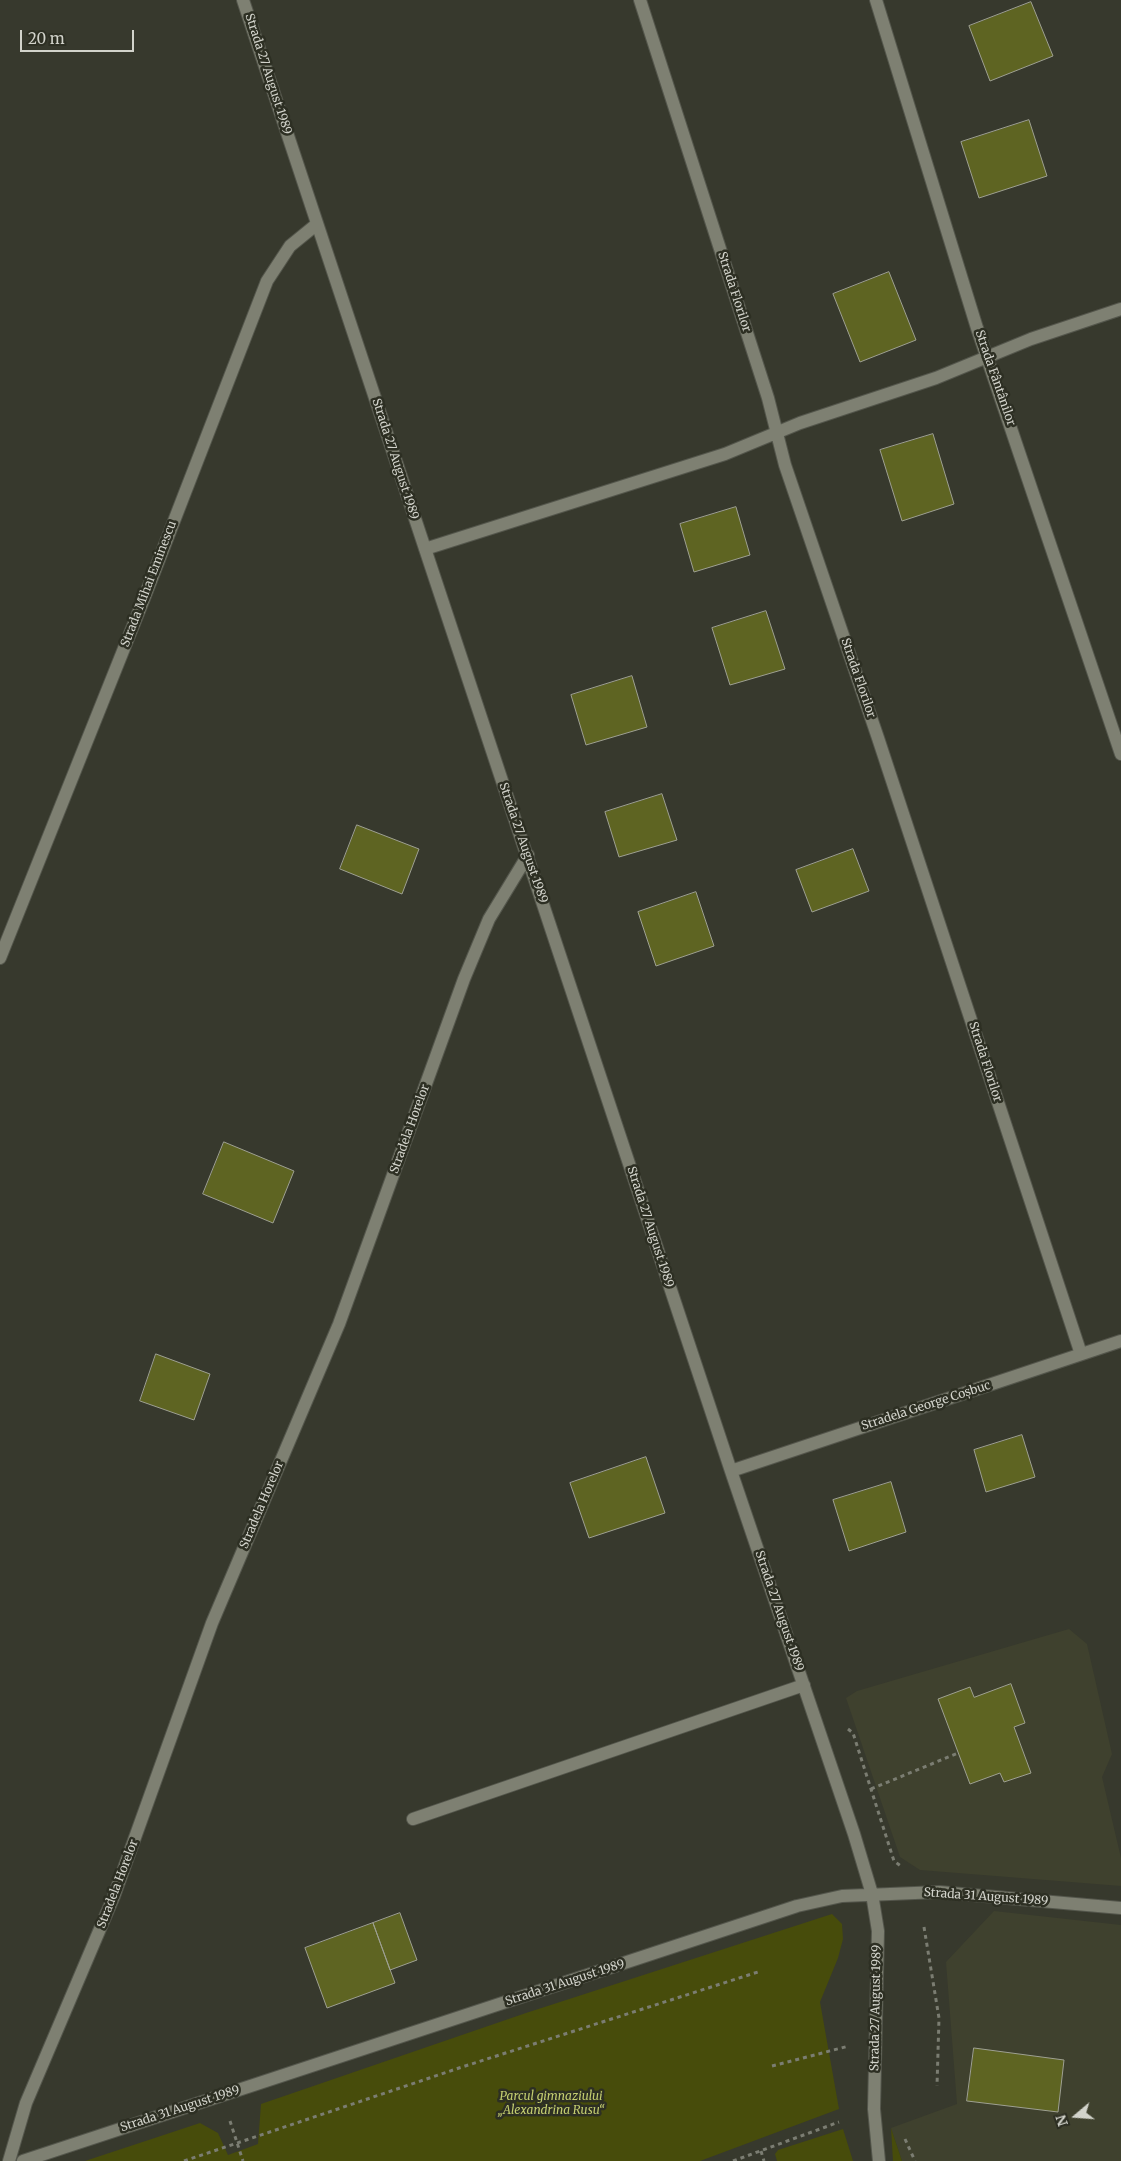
<!DOCTYPE html>
<meta charset="utf-8">
<style>
body{margin:0}
#map{position:relative;width:1121px;height:2161px;overflow:hidden;background:#37392d;font-family:Merriweather,serif}
canvas{display:block}
.north{position:absolute;left:1051px;top:2091px;width:50px;height:50px;-webkit-text-stroke:4px #2d2f23;paint-order:stroke;rotate:252deg;font-size:14px;font-weight:700;line-height:20px;text-align:center;color:#d2d3cb}
.north::after{content:'';display:block;margin:auto;width:18px;height:22px;background:#d2d3cb;clip-path:polygon(50% 0,100% 100%,50% 72%,0 100%)}
.scale{position:absolute;left:20px;top:30px;width:114px;height:22px;box-sizing:border-box;border:2px solid #d2d3cb;border-top:0;padding-left:6px;font-size:15px;line-height:18px;white-space:nowrap;color:#d2d3cb;-webkit-text-stroke:4px #2d2f23;paint-order:stroke}
</style>
<div id="map">
<canvas width="1121" height="2161"></canvas>
<div class="north">N</div>
<div class="scale">20 m</div>
</div>
<script>
const c = document.querySelector('canvas').getContext('2d');
c.lineJoin = 'round';
function fill(path, color) { c.fillStyle = color; c.fill(path, 'evenodd'); }
function trace(path, color, width, dash) { c.strokeStyle = color; c.lineWidth = width; c.lineCap = dash ? 'butt' : 'round'; c.setLineDash(dash || []); c.stroke(path); }
function write(font, color, halo, rows, align = 'center') {
  c.font = font + ' Merriweather,serif'; c.lineWidth = 5; c.setLineDash([]); c.textBaseline = 'middle'; c.strokeStyle = halo; c.fillStyle = color; for (const [text, x, y, turn = 0] of rows) {
    c.save(); c.translate(x, y); c.rotate((+turn || 0) * Math.PI / 180); c.textAlign = isNaN(turn) ? turn : align; if (halo) c.strokeText(text, 0, 0); c.fillText(text, 0, 0); c.restore();
  }
}
fill(new Path2D(`
 M 1069,1629 L 1087,1644 L 1112,1754 L 1102,1777 L 1121,1858 L 1121,1886 L 920,1870 L 900,1857 L 846,1698 L 857,1691 Z
 M 994,1911 L 1121,1925 L 1121,2161 L 902,2161 L 891,2128 L 957,2104 L 946,1962 Z`), '#3f412e');
fill(new Path2D(`
 M 832,1914 L 842,1924 L 843,1939 L 838,1958 L 820,2002 L 839,2109 L 700,2161 L 85,2161 L 200,2123 L 218,2133 L 228,2155 L 258,2144 L 261,2104 L 526,2013 Z
 M 891,2128 L 902,2161 L 893,2161 Z
 M 843,2129 L 853,2161 L 777,2161 L 775,2154 L 778,2150 Z`), '#474c0b');
const building = new Path2D(`
 M 1031,2 L 1053,56 L 990,81 L 969,26 Z
 M 1029,120 L 1047,176 L 979,198 L 961,142 Z
 M 889,272 L 916,340 L 860,362 L 833,294 Z
 M 933,434 L 954,504 L 902,521 L 880,450 Z
 M 736,507 L 750,555 L 694,572 L 680,524 Z
 M 766,611 L 785,669 L 730,685 L 712,628 Z
 M 632,676 L 647,727 L 586,745 L 571,695 Z
 M 662,794 L 677,840 L 619,857 L 605,812 Z
 M 357,825 L 419,849 L 402,894 L 340,869 Z
 M 853,849 L 869,891 L 812,912 L 796,870 Z
 M 696,892 L 714,946 L 656,966 L 638,912 Z
 M 224,1142 L 294,1171 L 273,1223 L 203,1194 Z
 M 156,1354 L 210,1374 L 194,1420 L 140,1401 Z
 M 1022,1435 L 1035,1477 L 986,1492 L 974,1450 Z
 M 646,1457 L 665,1513 L 589,1538 L 570,1483 Z
 M 891,1482 L 906,1532 L 849,1551 L 833,1500 Z
 M 1011,1684 L 1025,1723 L 1014,1727 L 1031,1773 L 1004,1782 L 1000,1773 L 970,1784 L 938,1699 L 970,1687 L 974,1697 Z
 M 400,1913 L 417,1960 L 390,1970 L 373,1923 Z
 M 373,1923 L 395,1983 L 327,2008 L 305,1948 Z
 M 974,2048 L 1064,2060 L 1058,2112 L 967,2101 Z`);
fill(building, '#5e6422');
trace(building, '#9ea092', 1);
const minor = new Path2D(`
 M 243,0 L 731,1471 L 854,1834 L 872,1894 L 878,1931 L 874,2109 L 879,2161
 M 640,0 L 768,398 L 785,465 L 878,738 L 1081,1354
 M 876,0 L 977,328 L 1121,754
 M 425,549 L 725,454 L 800,423 L 936,378 L 1031,339 L 1121,309
 M 0,958 L 143,601 L 267,281 L 290,246 L 317,224
 M 731,1471 L 1121,1341
 M 413,1819 L 804,1685
 M 9,2161 L 26,2103 L 114,1896 L 212,1623 L 339,1324 L 464,979 L 489,919 L 528,855
 M 23,2161 L 797,1906 L 842,1896 L 939,1892 L 1121,1908`);
trace(minor, '#54564c', 14);
trace(new Path2D(`
 M 848,1729 L 853,1733 L 894,1861 L 902,1867
 M 871,1789 L 958,1753
 M 924,1927 L 939,2018 L 937,2086
 M 772,2066 L 849,2046
 M 230,2121 L 243,2161
 M 905,2139 L 915,2161
 M 761,2151 L 764,2161
 M 184,2161 L 459,2068 L 761,1971
 M 733,2161 L 839,2122`), '#7b7d72', 3, [4, 4]);
trace(minor, '#7e8072', 12);
write('12px', '#d2d3cb', '#2d2f23', [
 ["Strada 27 August 1989",268,74,72],
 ["Strada Florilor",734,292,72],
 ["Strada Fântânilor",995,378,71],
 ["Strada 27 August 1989",395,459,72],
 ["Strada Mihai Eminescu",149,584,-69],
 ["Strada Florilor",858,678,71],
 ["Strada 27 August 1989",523,843,71],
 ["Strada Florilor",985,1062,72],
 ["Stradela Horelor",410,1129,-70],
 ["Strada 27 August 1989",650,1227,72],
 ["Stradela George Coșbuc",926,1406,-18],
 ["Stradela Horelor",262,1505,-67],
 ["Strada 27 August 1989",779,1611,71],
 ["Stradela Horelor",118,1884,-69],
 ["Strada 31 August 1989",986,1897,4],
 ["Strada 31 August 1989",565,1983,-18],
 ["Strada 27 August 1989",876,2008,-89],
 ["Strada 31 August 1989",180,2109,-18]
]);
write('italic 12px', '#c4ce70', '#2d2f23', [
 ["Parcul gimnaziului",551,2097],
 ["„Alexandrina Rusu“",551,2111]
]);
</script>
